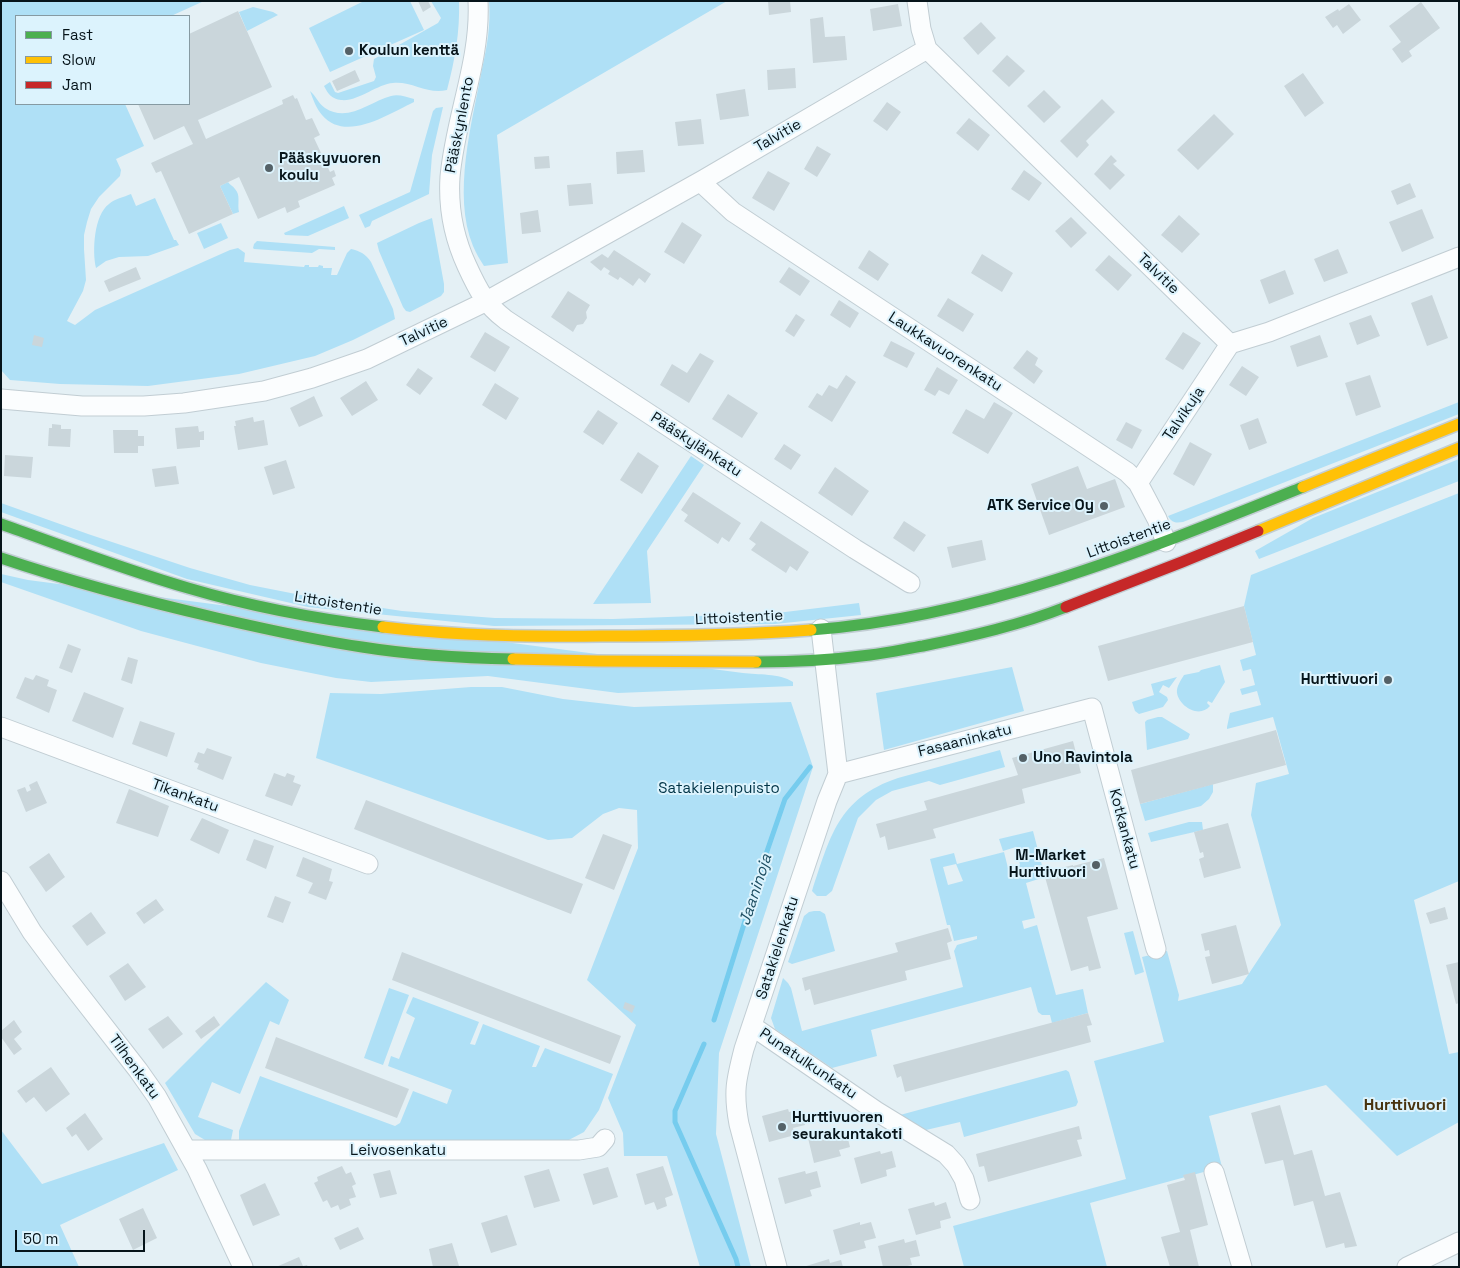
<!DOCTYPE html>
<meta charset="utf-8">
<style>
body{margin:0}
#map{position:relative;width:1460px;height:1268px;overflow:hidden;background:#e4f0f5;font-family:"Space Grotesk",sans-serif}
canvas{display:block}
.frame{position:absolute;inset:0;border:2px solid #06141a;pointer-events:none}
.legend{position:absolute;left:15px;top:15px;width:175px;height:90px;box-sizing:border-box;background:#dcf3fd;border:1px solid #869aa2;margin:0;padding:6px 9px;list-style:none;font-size:15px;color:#06141a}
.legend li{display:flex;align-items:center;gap:10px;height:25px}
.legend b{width:25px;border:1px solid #869aa2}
.scale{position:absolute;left:15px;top:1230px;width:130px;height:22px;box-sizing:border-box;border:2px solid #06141a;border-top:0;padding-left:6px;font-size:15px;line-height:18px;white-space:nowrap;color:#06141a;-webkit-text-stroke:4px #dcf3fd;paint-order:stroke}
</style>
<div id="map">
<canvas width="1460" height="1268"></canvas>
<div class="frame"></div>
<ul class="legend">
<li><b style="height:6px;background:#4caf50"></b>Fast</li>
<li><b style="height:6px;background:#ffc107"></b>Slow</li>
<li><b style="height:6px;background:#c62828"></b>Jam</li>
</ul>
<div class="scale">50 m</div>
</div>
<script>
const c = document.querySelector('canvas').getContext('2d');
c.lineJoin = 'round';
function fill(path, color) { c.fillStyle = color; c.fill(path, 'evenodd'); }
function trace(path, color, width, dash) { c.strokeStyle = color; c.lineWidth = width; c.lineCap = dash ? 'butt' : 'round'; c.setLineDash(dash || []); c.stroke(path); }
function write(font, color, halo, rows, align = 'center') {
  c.font = font + ' "Space Grotesk",sans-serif'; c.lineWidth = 4; c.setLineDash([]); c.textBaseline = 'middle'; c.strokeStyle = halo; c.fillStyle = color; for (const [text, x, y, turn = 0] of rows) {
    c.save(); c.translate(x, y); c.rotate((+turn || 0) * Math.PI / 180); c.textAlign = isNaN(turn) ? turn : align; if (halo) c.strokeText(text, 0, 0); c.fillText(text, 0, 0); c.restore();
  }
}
fill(new Path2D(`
 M 1,1 L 204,1 L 171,16 L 16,16 L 16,104 L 125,104 L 144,146 L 116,159 L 121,170 L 120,176 L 99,197 L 91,209 L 87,222 L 84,235 L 84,249 L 86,280 L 83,291 L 67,321 L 75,325 L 95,310 L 230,250 L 238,248 L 245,253 L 244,262 L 304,267 L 305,265 L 309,265 L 309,267 L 318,267 L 319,265 L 323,266 L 323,268 L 332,268 L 331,275 L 337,275 L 347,253 L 351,249 C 360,251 366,254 371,262 L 393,309 L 395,319 L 353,340 L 315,356 L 239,374 L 148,386 L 60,384 L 10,380 L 1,370 Z
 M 364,1 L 410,1 L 424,30 L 330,72 L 309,28 Z
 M 431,1 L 459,1 C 460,32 455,60 447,90 C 428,95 412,81 393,83 C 377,84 358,102 341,100 C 332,99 328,94 324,86 L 330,82 L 335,92 L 338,93 L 374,81 L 376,77 L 373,66 L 374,59 L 438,23 L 441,18 Z
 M 489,1 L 727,1 L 497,135 L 508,263 L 484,266 C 480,260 476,253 473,246 C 452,194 472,123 482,69 C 487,47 491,24 489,1 Z
 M 253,7 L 273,12 L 278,15 L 247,31 L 239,12 Z
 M 310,91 C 316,96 318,103 325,108 C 348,123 369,102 391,96 C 399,94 406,97 414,99 L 414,102 C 388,114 346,143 322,115 C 316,108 313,99 310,91 Z
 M 443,107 L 432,155 L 429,194 L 372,221 L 370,226 L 365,228 L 359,215 L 410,192 L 433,111 L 436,108 Z
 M 228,182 C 230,185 233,186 235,189 C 241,195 237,204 239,212 L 233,214 L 220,186 Z
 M 131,194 L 136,206 L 155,198 L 174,240 L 176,240 L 179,245 L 148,256 L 119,257 L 106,261 L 96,268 C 92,251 94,215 109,204 C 114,199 124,197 131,194 Z
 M 344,206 L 349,218 L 308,236 L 285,235 L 284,233 Z
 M 432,218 L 444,284 L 444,292 L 441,296 L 410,312 L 406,311 L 403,307 L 379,251 L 377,243 L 419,223 Z
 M 221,223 L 228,238 L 204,249 L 197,233 Z
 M 257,241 L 335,247 L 335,250 L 319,249 L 312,253 L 254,249 L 253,248 L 254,244 Z
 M 1459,402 L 1459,414 L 1183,522 C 1176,523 1172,523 1168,516 Z
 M 691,456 L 704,465 L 647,551 L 651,603 L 593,604 Z
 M 1459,459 L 1459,481 L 1259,559 L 1255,551 L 1313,518 Z
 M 1459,493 L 1459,881 L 1414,900 L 1449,1054 L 1459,1052 L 1459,1122 L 1397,1156 L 1326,1085 L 1209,1116 L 1222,1167 L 1090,1203 L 1107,1267 L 964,1267 L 953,1226 L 1126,1179 L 1094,1061 L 1164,1042 L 1142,957 L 1167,951 L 1179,995 L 1178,1001 L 1242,984 L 1281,925 L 1251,815 L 1256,783 L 1289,774 L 1273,717 L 1227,729 L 1227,727 L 1230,713 L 1261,705 L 1257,691 L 1242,695 L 1240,689 L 1255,685 L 1251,669 L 1243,671 L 1240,660 L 1256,655 L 1244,606 L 1251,575 Z
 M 1,503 L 88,534 L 190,568 L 250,585 L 311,597 L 402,611 L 495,618 L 613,619 L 777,613 L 859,603 L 861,615 L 775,624 L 494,626 L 308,607 L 187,579 L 1,512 Z
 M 1,574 L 28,580 L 743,673 C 758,675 779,673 793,682 L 793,686 L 618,693 L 488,676 L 371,682 L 336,678 L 261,663 L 141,631 L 1,582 Z
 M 1220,665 L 1225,682 L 1212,703 L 1208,701 L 1207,703 L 1210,706 C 1199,719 1179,706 1177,693 C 1176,687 1181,680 1184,675 L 1199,672 L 1201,670 Z
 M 1012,667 L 1024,711 L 884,750 L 876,693 Z
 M 1177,677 L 1169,688 L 1163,685 L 1159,692 L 1167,697 L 1168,700 L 1163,707 L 1139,714 L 1135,711 L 1132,702 L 1154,695 L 1151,684 Z
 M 471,687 L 502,687 L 563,699 L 634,707 L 791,702 L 813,767 L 719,1053 L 716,1134 L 751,1267 L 700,1267 L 667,1156 L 624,1156 L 623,1133 L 608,1098 L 636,1025 L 587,980 L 638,848 L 637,810 L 619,808 L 603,814 L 572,838 L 548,840 L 316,758 L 330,693 L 381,694 Z
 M 1158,717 L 1162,717 L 1190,734 L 1188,739 L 1147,750 L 1145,722 L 1147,720 Z
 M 1000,750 L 1005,767 L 940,785 L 929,781 L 892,791 L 876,800 L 858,818 L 832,891 L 826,896 L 817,896 L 812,891 C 830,837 838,798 898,778 Z
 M 1213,784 L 1213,792 L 1209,799 L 1201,806 L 1145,821 L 1140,804 Z
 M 1189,822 L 1202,822 L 1203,830 L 1151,842 L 1148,833 Z
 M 1033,831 L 1045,877 L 1026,883 L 1035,918 L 1022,921 L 1024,929 L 1037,925 L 1056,995 L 1083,989 L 1088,1013 L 1052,1023 L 1050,1015 L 1042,1015 L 1038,1012 L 1031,987 L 871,1030 L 877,1056 L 832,1068 L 775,1029 L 771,1018 L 783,978 L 788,983 L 791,988 L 802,1031 L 963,987 L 954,951 L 957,945 L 977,939 L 977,936 L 954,941 L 950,925 L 947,925 L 930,859 L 954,853 L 957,864 L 1004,852 L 1008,868 L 1020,865 L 1016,847 L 1003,851 L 999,839 ZM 956,864 L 963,881 L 948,885 L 943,867 Z
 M 814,911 L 820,911 L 825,914 L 835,951 L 792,964 L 788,962 L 804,916 L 809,912 Z
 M 1133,931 L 1144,972 L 1135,975 L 1124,933 Z
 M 266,982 L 289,1000 L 279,1025 L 270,1021 L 240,1094 L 212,1082 L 198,1117 L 233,1130 L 231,1140 L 205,1140 L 195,1134 L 165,1083 Z
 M 389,988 L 409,995 L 383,1065 L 364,1058 Z
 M 413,997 L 479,1022 L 470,1044 L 475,1045 L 483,1024 L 540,1046 L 532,1067 L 536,1067 L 545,1048 L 613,1074 L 599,1110 L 584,1132 L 563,1143 L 239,1142 L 239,1131 L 260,1076 L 395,1126 L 400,1123 L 413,1091 L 447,1104 L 452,1090 L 388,1066 L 391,1056 L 399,1059 L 415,1018 L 406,1013 Z
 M 1066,1070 L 1069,1072 L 1078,1102 L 1076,1106 L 964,1137 L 960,1122 L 926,1130 L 900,1115 Z
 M 1,1130 L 42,1184 L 164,1143 L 178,1170 L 60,1225 L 79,1267 L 1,1267 Z`), '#afe0f6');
trace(new Path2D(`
 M 714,1020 L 765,857 L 785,799 L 810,767
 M 704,1044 L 675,1111 L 675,1122 L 736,1259 L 738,1267`), '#76ccee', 5);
fill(new Path2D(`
 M 418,1 L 428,1 L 431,7 L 423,12 Z
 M 768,1 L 790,1 L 791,12 L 769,15 Z
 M 1421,2 L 1440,28 L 1409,51 L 1412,56 L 1402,63 L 1392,49 L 1401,42 L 1389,26 Z
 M 898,4 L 902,26 L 873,31 L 870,9 Z
 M 1349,4 L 1361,20 L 1343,34 L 1337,25 L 1333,28 L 1325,17 L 1338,9 L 1339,11 Z
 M 238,11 L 272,87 L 198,120 L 206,139 L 283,104 L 282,100 L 293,95 L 295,99 L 297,98 L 306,120 L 312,118 L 320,135 L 314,138 L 330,172 L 334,170 L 336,176 L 332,178 L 335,185 L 298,201 L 300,207 L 287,213 L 285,207 L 258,219 L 239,177 L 220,186 L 233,214 L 189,234 L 161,171 L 156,173 L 151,163 L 193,144 L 184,126 L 154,140 L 138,104 L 189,104 L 189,34 Z
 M 823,17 L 825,37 L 845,36 L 847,60 L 813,63 L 810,19 Z
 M 981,22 L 996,38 L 978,55 L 963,38 Z
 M 1007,55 L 1025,71 L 1009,87 L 992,71 Z
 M 795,68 L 796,88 L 768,90 L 767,70 Z
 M 355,70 L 360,81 L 337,91 L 332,81 Z
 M 1303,73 L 1324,103 L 1305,117 L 1284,86 Z
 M 745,89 L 749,116 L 720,120 L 716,94 Z
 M 1044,90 L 1061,107 L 1044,123 L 1027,106 Z
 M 1102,99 L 1115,112 L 1086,141 L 1089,145 L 1077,158 L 1060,141 Z
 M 887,102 L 901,112 L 887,131 L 873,121 Z
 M 1214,114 L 1234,134 L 1198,170 L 1177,150 Z
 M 969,118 L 990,135 L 978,151 L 956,133 Z
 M 701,119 L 704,144 L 678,146 L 675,122 Z
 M 817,146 L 831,154 L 817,177 L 804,169 Z
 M 643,150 L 645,172 L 617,174 L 616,152 Z
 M 1111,155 L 1117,161 L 1113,164 L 1125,175 L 1110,190 L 1094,174 Z
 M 549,156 L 550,168 L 535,169 L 534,157 Z
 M 1024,170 L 1042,183 L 1029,201 L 1011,189 Z
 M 768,171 L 790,183 L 774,211 L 752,198 Z
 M 591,183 L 593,204 L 569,206 L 567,185 Z
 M 1410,183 L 1416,197 L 1397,205 L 1391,191 Z
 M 1422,209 L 1434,238 L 1402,252 L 1389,222 Z
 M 538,210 L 541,232 L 522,234 L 520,213 Z
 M 1179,215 L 1200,234 L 1182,253 L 1161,235 Z
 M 1071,217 L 1087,233 L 1071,248 L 1055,231 Z
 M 682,222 L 702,235 L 684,264 L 664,252 Z
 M 1338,249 L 1348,273 L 1324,282 L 1314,259 Z
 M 614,250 L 651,274 L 645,283 L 639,278 L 633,286 L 620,277 L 618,280 L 608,274 L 610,271 L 604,267 L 601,271 L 590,262 L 602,254 L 608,258 Z
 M 869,250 L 889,264 L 878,281 L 858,268 Z
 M 982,254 L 1013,273 L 1002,292 L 971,273 Z
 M 1109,255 L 1132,275 L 1118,291 L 1095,270 Z
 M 136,267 L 141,279 L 109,292 L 104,281 Z
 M 789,267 L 810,281 L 800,296 L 779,282 Z
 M 1285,270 L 1294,294 L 1269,304 L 1260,280 Z
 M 568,291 L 590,305 L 586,312 L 587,318 L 583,324 L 577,325 L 573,332 L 551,317 Z
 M 1432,295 L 1448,338 L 1427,346 L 1411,303 Z
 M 948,298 L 974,314 L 963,332 L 937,316 Z
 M 839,300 L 859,313 L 850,328 L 830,315 Z
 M 796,314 L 805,320 L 794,337 L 785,331 Z
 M 1371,315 L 1380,336 L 1357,345 L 1349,323 Z
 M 485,332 L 510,347 L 495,372 L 470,357 Z
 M 1183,332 L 1201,343 L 1183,370 L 1165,359 Z
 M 34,335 L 44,338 L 42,347 L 32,345 Z
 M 1320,335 L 1328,357 L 1297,367 L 1290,346 Z
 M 891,341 L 915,353 L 907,368 L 883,356 Z
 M 1027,350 L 1038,358 L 1035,365 L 1043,371 L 1034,384 L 1013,368 Z
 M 700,353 L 714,361 L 689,403 L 660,385 L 672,364 L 687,373 Z
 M 1242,366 L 1259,377 L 1246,396 L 1229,385 Z
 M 937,367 L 958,380 L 949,395 L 939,390 L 935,396 L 924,390 Z
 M 418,368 L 433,378 L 420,395 L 406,385 Z
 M 846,375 L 856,382 L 832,422 L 808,407 L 817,393 L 822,396 L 829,385 L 837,389 Z
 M 1370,375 L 1381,407 L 1356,416 L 1345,383 Z
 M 366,381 L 378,400 L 352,416 L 340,398 Z
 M 495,383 L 519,398 L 506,420 L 482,405 Z
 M 728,394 L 758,413 L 742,438 L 712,419 Z
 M 314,396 L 323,416 L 299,427 L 290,408 Z
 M 994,402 L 1013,413 L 988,454 L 952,433 L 966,409 L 984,419 Z
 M 598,410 L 618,423 L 603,445 L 583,432 Z
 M 253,417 L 254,422 L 264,420 L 268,445 L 238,450 L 234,426 L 236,426 L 235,421 Z
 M 1258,418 L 1267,443 L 1249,450 L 1240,425 Z
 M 1126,422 L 1142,430 L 1132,449 L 1116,440 Z
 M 52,424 L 61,425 L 61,429 L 71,429 L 70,447 L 48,446 L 49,428 L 52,428 Z
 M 198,426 L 199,432 L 204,431 L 204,440 L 200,440 L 200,447 L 177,449 L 175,428 Z
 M 113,430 L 138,430 L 138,436 L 144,436 L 144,446 L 138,446 L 138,453 L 114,453 Z
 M 1190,442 L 1212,454 L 1194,486 L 1173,474 Z
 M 784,444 L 801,455 L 791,470 L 774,459 Z
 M 638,452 L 659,466 L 642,494 L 620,480 Z
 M 5,455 L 33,457 L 31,478 L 4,476 Z
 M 286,460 L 295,488 L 273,495 L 264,467 Z
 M 176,466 L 179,484 L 155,487 L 152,469 Z
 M 1078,466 L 1087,489 L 1115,479 L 1125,507 L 1049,535 L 1031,484 Z
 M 835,467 L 869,491 L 852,516 L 818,493 Z
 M 693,492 L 741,523 L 729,542 L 722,537 L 718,544 L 684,521 L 688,515 L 681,510 Z
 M 761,521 L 809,552 L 797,571 L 790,566 L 786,573 L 751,550 L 756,544 L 749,539 Z
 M 904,521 L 926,535 L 914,552 L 893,538 Z
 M 982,540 L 986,560 L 952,568 L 947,547 Z
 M 1244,606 L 1253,642 L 1108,681 L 1098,646 Z
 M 68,644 L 81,649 L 72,673 L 59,668 Z
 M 128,657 L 138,660 L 132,684 L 121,680 Z
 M 36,675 L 49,680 L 47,686 L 57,690 L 49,713 L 16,698 L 25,677 L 33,680 Z
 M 84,692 L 124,708 L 113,738 L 72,721 Z
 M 140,721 L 175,733 L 167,757 L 132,744 Z
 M 1276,730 L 1286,765 L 1140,804 L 1131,770 Z
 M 1073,741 L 1081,773 L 1022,789 L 1025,803 L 933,829 L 936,838 L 888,850 L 885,836 L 880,838 L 876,824 L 927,810 L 924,801 L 1018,775 L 1012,758 Z
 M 207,748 L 232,757 L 223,780 L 197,769 L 199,764 L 194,762 L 198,752 L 204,754 Z
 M 274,773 L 285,777 L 287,773 L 295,776 L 293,782 L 301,785 L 292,806 L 265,796 Z
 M 37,781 L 47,803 L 26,812 L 17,790 L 25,787 L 27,792 L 31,790 L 29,785 Z
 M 129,789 L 169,806 L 158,837 L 116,823 Z
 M 366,800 L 583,884 L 571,914 L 354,829 Z
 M 202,818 L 229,830 L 219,854 L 190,840 Z
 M 1228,823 L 1241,868 L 1204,878 L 1199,859 L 1204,857 L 1203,852 L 1200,853 L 1194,832 Z
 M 603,834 L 632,845 L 614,890 L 585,878 Z
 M 254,839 L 274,846 L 266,869 L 246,860 Z
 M 49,853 L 65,877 L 46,892 L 29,867 Z
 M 303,857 L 332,869 L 329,881 L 333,882 L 326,900 L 308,893 L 313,883 L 296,876 Z
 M 1104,858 L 1118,909 L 1087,917 L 1101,968 L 1089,971 L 1088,966 L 1071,971 L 1045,877 L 1062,873 L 1061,868 L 1073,865 L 1073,866 Z
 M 275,896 L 291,902 L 283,923 L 267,917 Z
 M 156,899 L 164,910 L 144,924 L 136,913 Z
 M 1445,907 L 1448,919 L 1430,924 L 1426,913 Z
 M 91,912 L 106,933 L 87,946 L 72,926 Z
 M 1236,925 L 1249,974 L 1212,984 L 1205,957 L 1210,956 L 1209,950 L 1205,951 L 1201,934 Z
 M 948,928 L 952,941 L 947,943 L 951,959 L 905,971 L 907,980 L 814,1005 L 810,989 L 805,991 L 802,978 L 898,952 L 895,943 Z
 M 402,952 L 621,1036 L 610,1064 L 392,980 Z
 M 1459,962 L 1459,1003 L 1456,1004 L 1446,965 Z
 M 128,963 L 146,987 L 125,1001 L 109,976 Z
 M 625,1002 L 635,1006 L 632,1013 L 623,1008 Z
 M 1088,1013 L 1092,1025 L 1087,1026 L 1091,1042 L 905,1092 L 901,1076 L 897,1078 L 893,1065 Z
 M 168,1016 L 183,1034 L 163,1049 L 148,1029 Z
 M 214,1016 L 220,1025 L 201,1039 L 195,1031 Z
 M 14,1020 L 22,1032 L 14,1039 L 22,1049 L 14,1055 L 1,1037 L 1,1031 Z
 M 276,1037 L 409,1089 L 397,1118 L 265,1068 Z
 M 51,1067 L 70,1094 L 46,1112 L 34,1097 L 26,1103 L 17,1091 Z
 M 1280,1105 L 1294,1155 L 1312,1150 L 1325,1196 L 1340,1192 L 1357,1246 L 1345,1248 L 1344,1243 L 1326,1248 L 1313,1201 L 1294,1206 L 1283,1160 L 1265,1164 L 1251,1113 Z
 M 788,1109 L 789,1112 L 800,1109 L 805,1125 L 793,1128 L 795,1135 L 769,1142 L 762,1116 Z
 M 85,1113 L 103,1139 L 88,1151 L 76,1134 L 72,1137 L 66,1128 Z
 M 1079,1126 L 1082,1139 L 1077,1140 L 1082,1156 L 988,1182 L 984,1166 L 979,1167 L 976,1154 Z
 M 835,1130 L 836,1133 L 846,1131 L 850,1147 L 839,1150 L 841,1156 L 814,1163 L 808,1138 Z
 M 880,1151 L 881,1154 L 892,1151 L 896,1167 L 886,1170 L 887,1176 L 861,1184 L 854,1158 Z
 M 342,1166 L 346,1174 L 351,1172 L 356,1184 L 352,1186 L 356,1197 L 349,1199 L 351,1205 L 340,1210 L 338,1205 L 331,1208 L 327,1200 L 323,1202 L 314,1183 L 318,1181 L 317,1177 Z
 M 663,1166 L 673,1195 L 665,1198 L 667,1206 L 657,1210 L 654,1202 L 645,1205 L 636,1174 Z
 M 608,1167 L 618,1197 L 593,1205 L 583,1174 Z
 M 549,1169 L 560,1201 L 534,1208 L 524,1176 Z
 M 390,1170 L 397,1194 L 380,1198 L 373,1174 Z
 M 805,1171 L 806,1174 L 817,1171 L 821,1187 L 810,1190 L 812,1196 L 785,1204 L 778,1178 Z
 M 1195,1172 L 1208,1225 L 1190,1230 L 1199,1267 L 1170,1267 L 1161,1237 L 1180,1232 L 1167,1185 L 1185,1180 L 1183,1175 Z
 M 265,1183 L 280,1215 L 253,1226 L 240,1195 Z
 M 934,1202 L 935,1206 L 946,1202 L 951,1218 L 940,1221 L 941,1228 L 916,1235 L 908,1209 Z
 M 143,1208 L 157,1238 L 133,1250 L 119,1219 Z
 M 507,1215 L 517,1245 L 491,1253 L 481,1223 Z
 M 860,1222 L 860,1225 L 871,1222 L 876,1238 L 864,1241 L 866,1248 L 840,1255 L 833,1230 Z
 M 358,1227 L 364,1239 L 340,1250 L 334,1238 Z
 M 904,1239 L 905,1243 L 916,1240 L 920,1256 L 910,1258 L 912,1265 L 903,1267 L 883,1267 L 878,1246 Z
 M 452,1243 L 459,1266 L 433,1267 L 429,1249 Z
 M 299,1257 L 303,1266 L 307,1265 L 308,1267 L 276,1267 Z
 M 829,1259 L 830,1263 L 841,1260 L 843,1267 L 803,1267 Z`), '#cad6db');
const street = new Path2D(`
 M 478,1 C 481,61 455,118 450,177 C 448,208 454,238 467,266 C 478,290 485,304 506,320 L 855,549 L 910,583
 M 917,1 L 921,29 L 927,49
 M 927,49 L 1230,344 L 1269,332 L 1459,257
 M 703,180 L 706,187 L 733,212 L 1127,472 L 1138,483 L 1157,519 L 1166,542
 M 1,399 L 82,406 L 144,406 L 184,403 L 264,391 L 312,378 L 367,359 L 485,302 L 703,180 L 927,49
 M 1138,483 L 1230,344
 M 1,727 L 368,864
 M 838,774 L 1092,708 L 1156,949
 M 1,881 L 32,932 L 61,971 L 138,1070 L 157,1097 L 197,1169 L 243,1267
 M 752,1026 L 876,1111 L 946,1154 L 956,1165 L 964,1179 L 970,1200
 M 187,1150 L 579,1150 L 598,1147 L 605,1139
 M 1214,1172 L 1242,1267
 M 777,1267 L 739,1124 C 733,1092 736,1080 744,1049 L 827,801 L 838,774 L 821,629
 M 1407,1267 L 1459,1242`);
const fast = new Path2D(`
 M 1,524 C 63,546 125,570 188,588 C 252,607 317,619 383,627
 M 1,558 C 72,582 144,601 217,618 C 265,629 313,640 362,647 C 412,655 463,658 513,659
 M 811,630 C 983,617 1144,551 1303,487
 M 756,662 C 794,662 832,660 870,655 C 888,653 905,649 923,646 C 972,636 1020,625 1066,607`);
const slow = new Path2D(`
 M 1303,487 L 1459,424
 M 1258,531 L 1459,448
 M 383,627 C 456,636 529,637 602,636 C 672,636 741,635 811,630
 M 513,659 L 598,661 L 756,662`);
const jam = new Path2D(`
 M 1066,607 L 1182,562 L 1258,531`);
trace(street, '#c1cdd3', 21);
trace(fast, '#c1cdd3', 14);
trace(slow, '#c1cdd3', 14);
trace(jam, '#c1cdd3', 14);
trace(street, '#fbfdfe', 19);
trace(fast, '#4caf50', 11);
trace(slow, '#ffc107', 11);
trace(jam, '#c62828', 11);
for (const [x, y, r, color] of [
 [349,51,5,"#546167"],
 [269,168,5,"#546167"],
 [1104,506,5,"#546167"],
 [1388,680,5,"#546167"],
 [1023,758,5,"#546167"],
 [1096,865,5,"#546167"],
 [782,1127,5,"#546167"]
]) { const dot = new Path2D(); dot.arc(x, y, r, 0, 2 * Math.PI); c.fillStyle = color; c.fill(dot); trace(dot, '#dcf3fd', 2); }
write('bold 15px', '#06141a', '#dcf3fd', [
 ["Koulun kenttä",359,51],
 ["Pääskyvuoren",279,159],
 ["koulu",279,176],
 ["ATK Service Oy",1094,506,"right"],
 ["Hurttivuori",1378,680,"right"],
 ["Uno Ravintola",1033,758],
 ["M-Market",1086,856,"right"],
 ["Hurttivuori",1086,873,"right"],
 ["Hurttivuoren",792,1118],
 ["seurakuntakoti",792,1135]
], 'left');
write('15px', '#06141a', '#dcf3fd', [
 ["Pääskynlento",460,125,-79],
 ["Talvitie",778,136,-30],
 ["Talvitie",1158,274,44],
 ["Talvitie",424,332,-25],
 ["Laukkavuorenkatu",945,352,33],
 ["Talvikuja",1184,414,-56],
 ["Pääskylänkatu",696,445,33],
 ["Littoistentie",1129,539,-20],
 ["Littoistentie",338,604,9],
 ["Littoistentie",739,618,-3],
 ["Fasaaninkatu",965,741,-14],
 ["Tikankatu",185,796,20],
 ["Kotkankatu",1124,829,75],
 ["Satakielenkatu",778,948,-72],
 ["Punatulkunkatu",808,1064,34],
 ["Tilhenkatu",134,1067,54],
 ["Leivosenkatu",398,1151]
]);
write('15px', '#003447', '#dcf3fd', [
 ["Satakielenpuisto",719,789]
]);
write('italic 16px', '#1e4e62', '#dcf3fd', [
 ["Jaaninoja",756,890,-72]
]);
write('bold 16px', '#48330e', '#dcf3fd', [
 ["Hurttivuori",1405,1106]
]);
</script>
